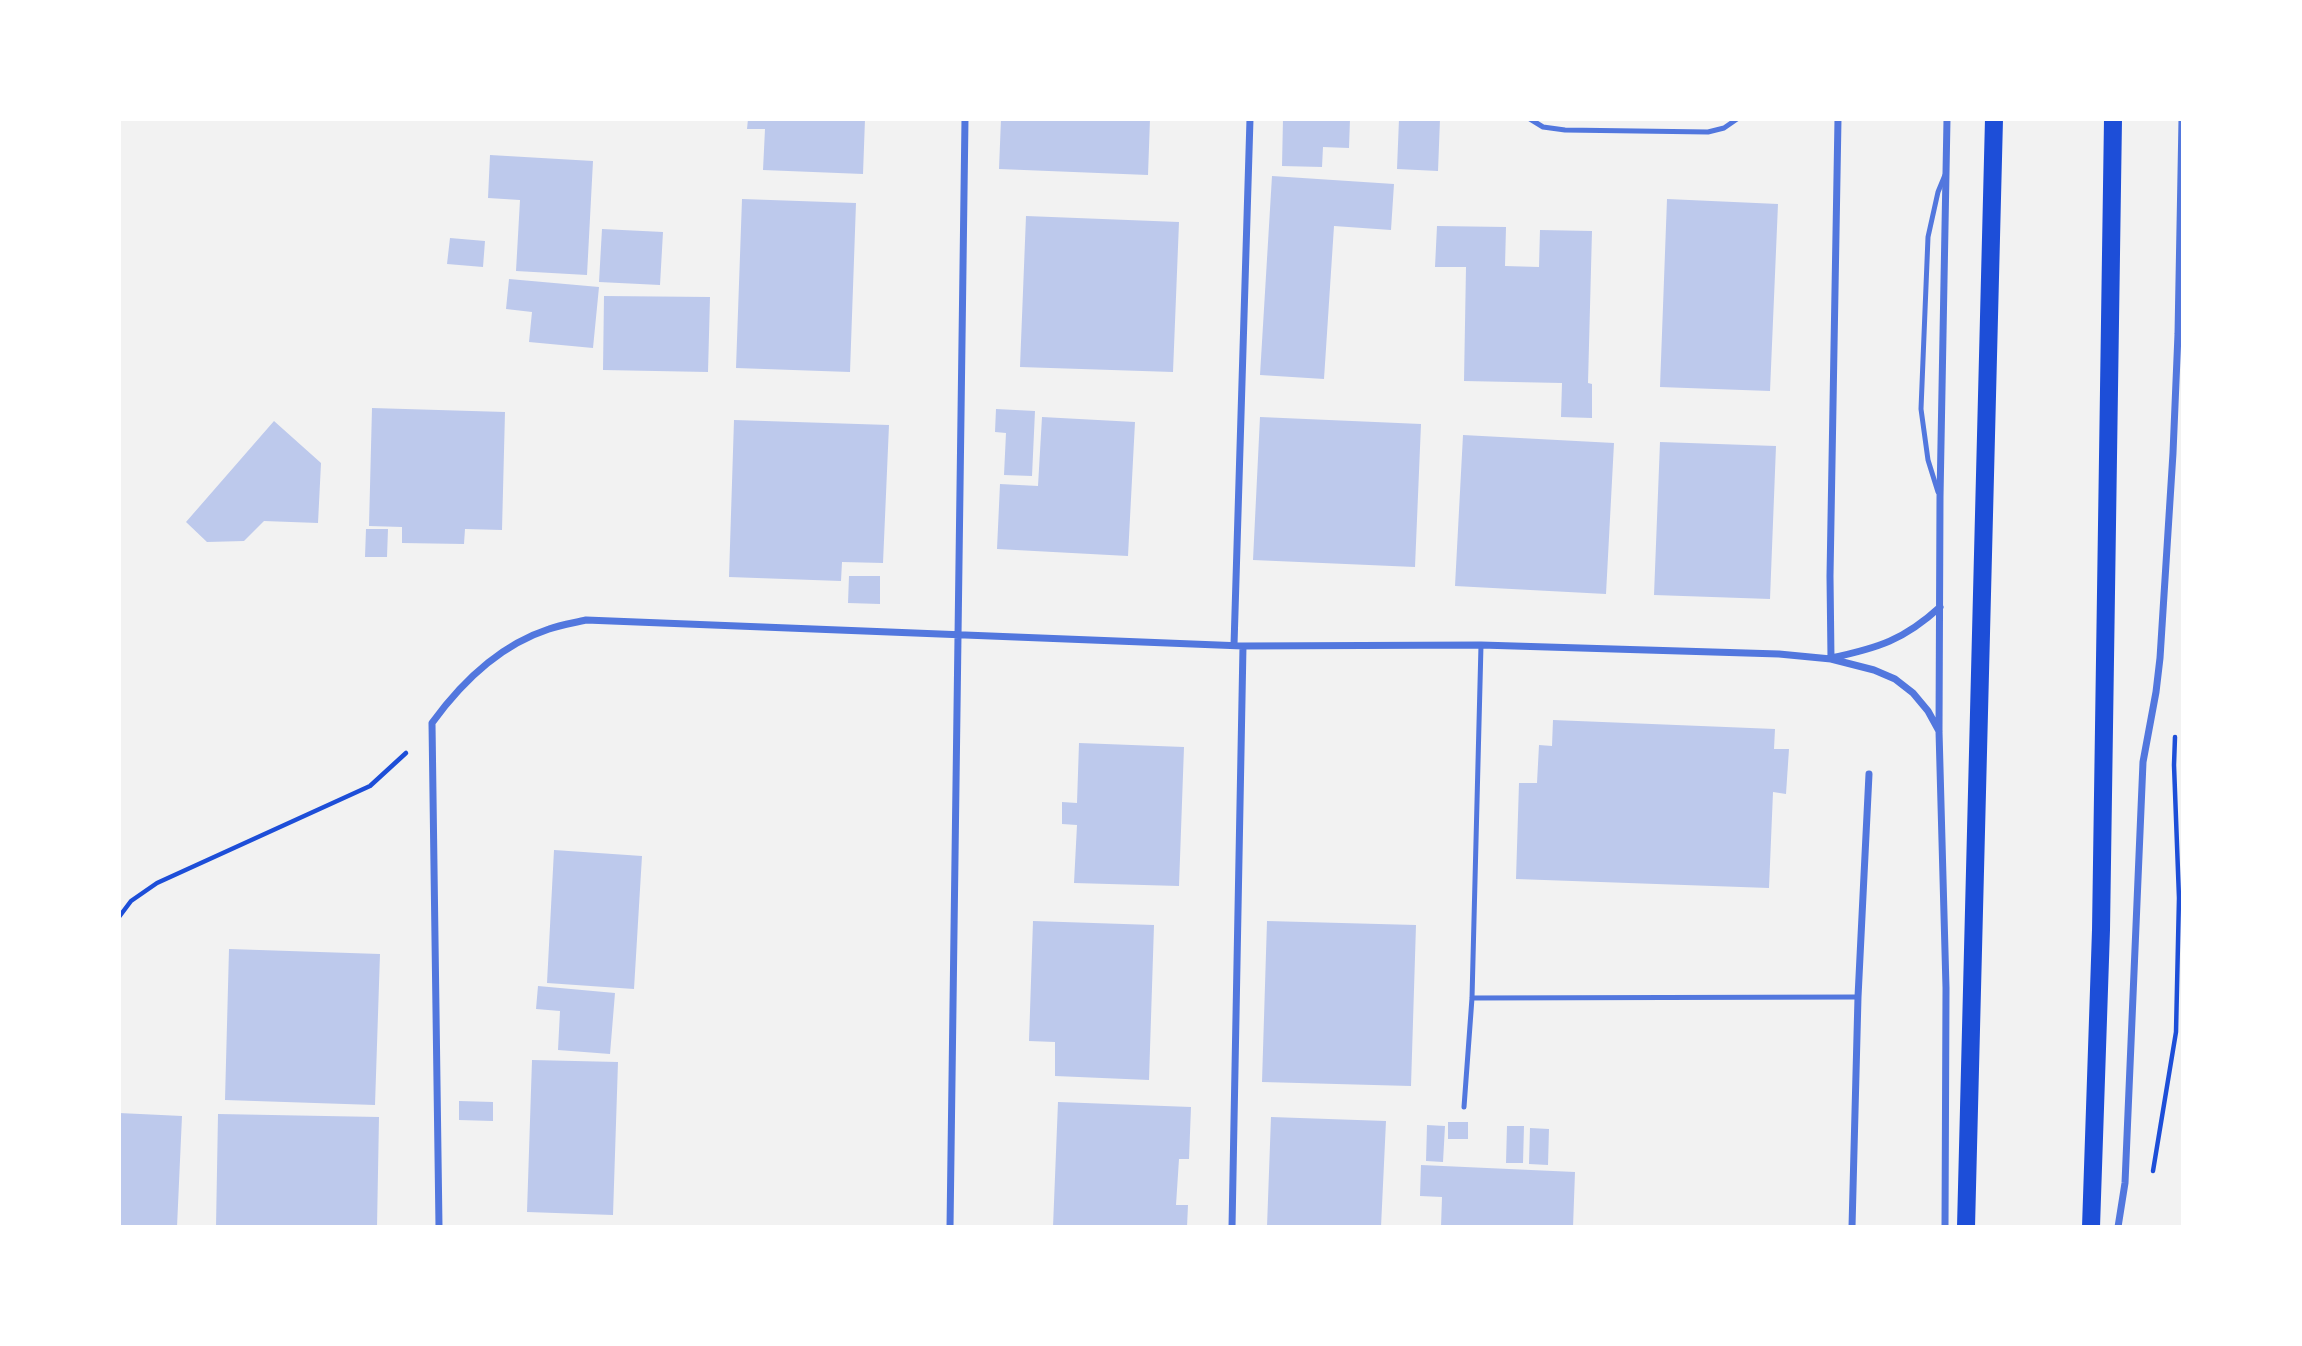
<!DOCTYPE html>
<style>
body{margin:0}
#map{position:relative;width:2302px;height:1346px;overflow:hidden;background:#f2f2f2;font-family:"Source Sans 3",sans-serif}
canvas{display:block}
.frame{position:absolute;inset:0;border:121px solid #fff;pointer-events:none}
</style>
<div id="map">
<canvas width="2302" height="1346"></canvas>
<div class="frame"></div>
</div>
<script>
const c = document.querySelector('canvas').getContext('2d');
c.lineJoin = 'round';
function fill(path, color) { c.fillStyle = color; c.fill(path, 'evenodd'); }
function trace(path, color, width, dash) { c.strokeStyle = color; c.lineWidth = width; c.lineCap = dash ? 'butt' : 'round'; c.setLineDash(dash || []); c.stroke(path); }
fill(new Path2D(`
 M 748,119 L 865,119 L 863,174 L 763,170 L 765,129 L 747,129 Z
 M 1001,119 L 1150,119 L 1148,175 L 999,169 Z
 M 1283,119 L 1350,119 L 1349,148 L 1323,147 L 1322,167 L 1282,166 Z
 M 1399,119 L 1440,119 L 1438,171 L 1397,169 Z
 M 490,155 L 593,161 L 587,275 L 516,271 L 520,200 L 488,198 Z
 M 1272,176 L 1394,184 L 1391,230 L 1334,226 L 1324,379 L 1260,375 Z
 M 742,199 L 856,203 L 850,372 L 736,368 Z
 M 1667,199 L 1778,204 L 1770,391 L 1660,387 Z
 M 1026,216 L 1179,222 L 1173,372 L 1020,367 Z
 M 1437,226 L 1506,227 L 1505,266 L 1539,267 L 1540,230 L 1592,231 L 1588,383 L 1592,384 L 1592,418 L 1561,417 L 1562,383 L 1464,381 L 1466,267 L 1435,267 Z
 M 602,229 L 663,232 L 660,285 L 599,282 Z
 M 450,238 L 485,241 L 483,267 L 447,264 Z
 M 509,279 L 599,287 L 593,348 L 529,342 L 532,312 L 506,309 Z
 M 604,296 L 710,297 L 708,372 L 603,370 Z
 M 372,408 L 505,412 L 502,530 L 465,529 L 464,544 L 402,543 L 402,527 L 369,526 Z
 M 996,409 L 1035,411 L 1032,476 L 1004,475 L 1006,433 L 995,432 Z
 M 1042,417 L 1135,422 L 1128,556 L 997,549 L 1000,484 L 1038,486 Z
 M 1260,417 L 1421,424 L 1415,567 L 1253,560 Z
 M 734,420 L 889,425 L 883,563 L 842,562 L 841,581 L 729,577 Z
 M 274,421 L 321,463 L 318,523 L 264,521 L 244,541 L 207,542 L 186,522 Z
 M 1463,435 L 1614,443 L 1606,594 L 1455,586 Z
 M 1660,442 L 1776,446 L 1770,599 L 1654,595 Z
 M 366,529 L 388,529 L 387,557 L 365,557 Z
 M 849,576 L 880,576 L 880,604 L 848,603 Z
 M 1553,720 L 1775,729 L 1774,749 L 1789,749 L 1786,794 L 1773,792 L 1769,888 L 1516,879 L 1519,783 L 1537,783 L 1539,745 L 1552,746 Z
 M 1079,743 L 1184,747 L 1179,886 L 1074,883 L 1077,825 L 1062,824 L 1062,802 L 1077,803 Z
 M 554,850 L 642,856 L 634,989 L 547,983 Z
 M 1033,921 L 1154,925 L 1149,1080 L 1055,1076 L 1055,1042 L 1029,1041 Z
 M 1267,921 L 1416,925 L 1411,1086 L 1262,1082 Z
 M 229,949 L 380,954 L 375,1105 L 225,1100 Z
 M 538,986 L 615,993 L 610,1054 L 558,1050 L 560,1011 L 536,1009 Z
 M 532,1060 L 618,1062 L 613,1215 L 527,1212 Z
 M 459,1101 L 493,1102 L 493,1121 L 459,1120 Z
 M 1058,1102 L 1191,1107 L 1189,1159 L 1179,1159 L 1176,1205 L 1188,1205 L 1187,1227 L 1053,1227 Z
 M 119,1113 L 182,1116 L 177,1227 L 119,1227 Z
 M 218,1114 L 379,1117 L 377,1227 L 216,1227 Z
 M 1271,1117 L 1386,1121 L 1381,1227 L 1267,1227 Z
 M 1448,1122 L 1468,1122 L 1468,1139 L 1448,1139 Z
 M 1427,1125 L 1445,1126 L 1443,1162 L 1426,1161 Z
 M 1507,1126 L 1524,1126 L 1523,1163 L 1506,1163 Z
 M 1530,1128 L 1549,1129 L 1548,1165 L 1529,1164 Z
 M 1421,1165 L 1575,1172 L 1573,1227 L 1441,1227 L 1442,1197 L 1420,1196 Z`), '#bdc9ec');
trace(new Path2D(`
 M 119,917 L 131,901 L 157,883 L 370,786 L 406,753
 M 2153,1171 L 2176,1032 L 2179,898 L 2174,765 L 2175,737`), '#1d4ed8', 4.5);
trace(new Path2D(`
 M 1530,119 L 1543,127 L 1565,130 L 1708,132 L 1724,128 L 1737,119
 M 1938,492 L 1928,460 L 1921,409 L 1928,237 L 1938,192 L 1945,175
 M 1472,998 L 1858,997
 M 1464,1107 L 1472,998 L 1481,645`), '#5277de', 5);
trace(new Path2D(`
 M 1234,645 L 1250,119
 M 1831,658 C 1878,648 1904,640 1940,607
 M 1831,659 L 1830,576 L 1838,119
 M 439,1227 L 432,723 C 461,683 500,645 549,629 C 560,625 573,623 586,620 L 1243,646 L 1481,645 L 1779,654 L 1831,659 L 1874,670 L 1895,679 L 1913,693 L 1928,711 L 1939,731
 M 950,1227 L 965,119
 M 1232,1227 L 1243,646
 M 1852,1227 L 1858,997 L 1869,774
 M 1945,1227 L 1946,988 L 1939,731 L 1940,497 L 1947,119
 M 2118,1227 L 2125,1183 L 2143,762 L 2156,692 L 2160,658 L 2173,453 L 2178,334 L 2182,119`), '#5277de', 7);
trace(new Path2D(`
 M 1966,1227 L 1994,119
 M 2091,1227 L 2101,930 L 2113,119`), '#1d4ed8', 18);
</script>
